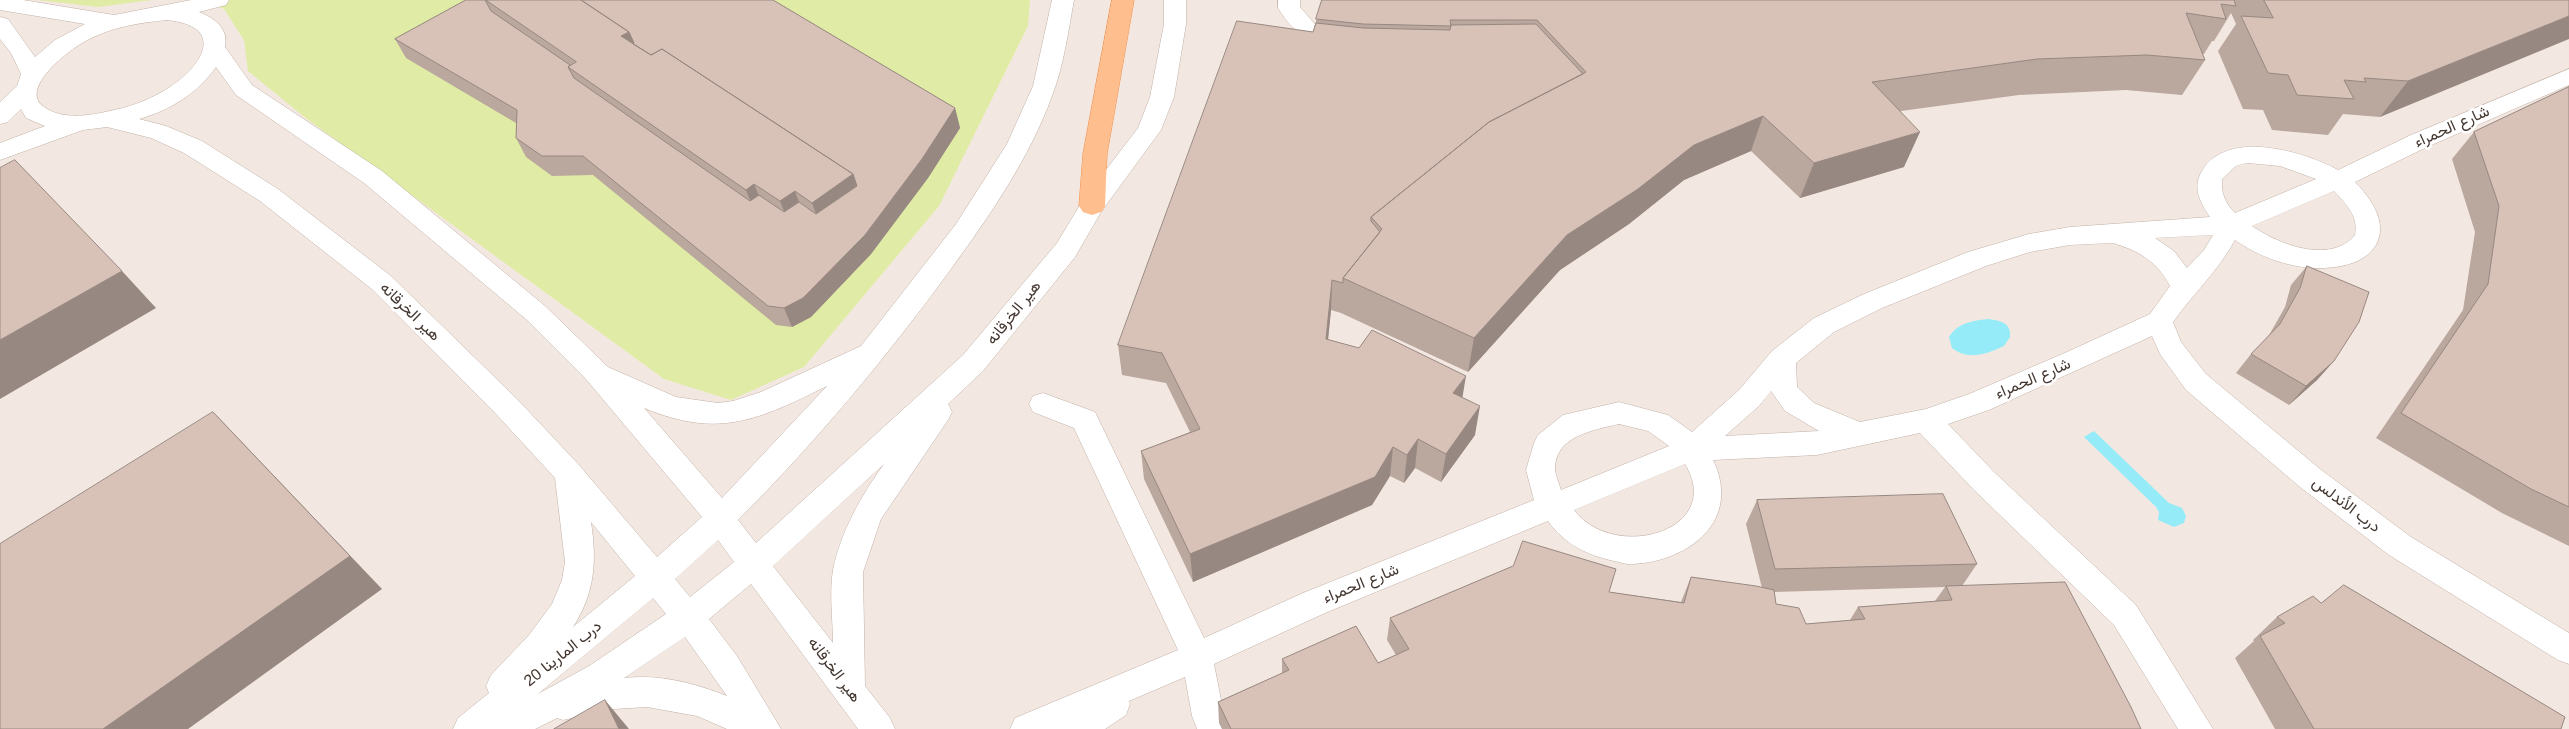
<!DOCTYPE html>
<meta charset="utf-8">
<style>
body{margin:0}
canvas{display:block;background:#f3e8e1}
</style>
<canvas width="2569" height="729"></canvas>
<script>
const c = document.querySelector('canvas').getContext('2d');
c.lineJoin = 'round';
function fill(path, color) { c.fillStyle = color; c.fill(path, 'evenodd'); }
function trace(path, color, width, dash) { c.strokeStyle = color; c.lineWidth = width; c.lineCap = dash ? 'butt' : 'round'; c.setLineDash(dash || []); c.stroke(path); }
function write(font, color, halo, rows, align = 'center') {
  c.font = font + ' Arial,Vazirmatn,sans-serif'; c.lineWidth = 5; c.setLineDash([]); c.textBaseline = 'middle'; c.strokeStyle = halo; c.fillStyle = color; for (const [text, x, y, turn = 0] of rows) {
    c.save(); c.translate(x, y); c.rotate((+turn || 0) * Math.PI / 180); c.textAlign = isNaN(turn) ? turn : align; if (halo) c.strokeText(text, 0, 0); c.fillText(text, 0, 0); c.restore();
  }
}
fill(new Path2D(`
 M 37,0 L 152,0 L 98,7 Z
 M 201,0 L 1030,0 L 1028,26 L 939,206 L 804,367 L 731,400 L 664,379 L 303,116 L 248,71 L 244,40 L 224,9 Z`), '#e0eca5');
fill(new Path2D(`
 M 1987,319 C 1998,320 2012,322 2010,337 L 2004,346 C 1987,354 1968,361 1952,348 L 1949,337 C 1958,323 1971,321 1987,319 Z
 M 2094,431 L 2169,503 L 2182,508 L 2186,516 L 2184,523 L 2174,527 L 2158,520 L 2159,512 L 2156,507 L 2084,437 Z`), '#95ebf7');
const minor = new Path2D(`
 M 0,0 L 23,0 L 114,15 L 191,0 L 229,0 L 226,5 L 199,12 C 214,18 229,28 225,47 L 252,85 L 382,171 L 545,306 L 608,367 L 676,397 L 718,403 L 733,401 L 761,392 L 861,346 L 956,224 L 1007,144 L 1033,86 L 1052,0 L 1074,0 C 1068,32 1064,65 1052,96 C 1029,159 990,215 951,269 C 886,358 816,442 738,520 L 756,543 L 963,355 L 1057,243 L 1083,200 L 1138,128 L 1150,97 L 1164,24 L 1164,0 L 1186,0 L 1186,24 L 1174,97 L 1161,130 L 1101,212 L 1075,257 L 983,371 L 948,404 L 952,412 L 948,420 L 881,519 L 863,572 L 865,686 L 890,718 L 895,729 L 858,729 L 751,584 L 709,619 L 737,656 L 781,729 L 727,729 L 697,716 L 647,707 L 614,709 L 563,720 L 557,718 L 535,729 L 453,729 L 458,718 L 489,693 L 486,686 L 491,675 L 529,635 L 552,604 L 562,580 L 565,562 L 555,478 L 497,415 L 373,290 L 260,201 L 184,153 L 151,138 L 107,127 L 83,130 L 0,160 L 0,143 L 45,126 L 26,118 L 21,109 L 8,122 L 0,124 L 0,102 L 17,86 L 21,74 L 11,53 L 0,39 L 0,17 L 8,19 L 35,57 L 55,40 L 85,24 L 0,10 ZM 167,20 C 225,26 205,64 170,87 C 153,98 134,106 114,110 C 94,115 63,121 44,107 C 18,89 69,50 84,42 C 110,27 138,23 167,20 ZM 216,67 L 236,95 L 364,183 L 527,320 L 585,378 L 702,517 L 657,557 L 579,465 L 517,399 L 391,276 L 278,189 L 202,141 L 166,126 L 139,119 C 170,110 197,94 216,67 ZM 827,386 L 722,498 L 644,408 C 719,439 758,420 827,386 ZM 884,464 C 861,496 841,531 833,570 C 829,593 833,620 833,643 L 773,566 ZM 591,522 L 635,576 L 573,627 C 595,593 597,561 591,522 ZM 718,540 L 734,562 L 690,597 L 675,579 ZM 653,598 L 666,614 L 589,666 L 538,694 ZM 685,637 L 727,696 C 694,683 660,674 624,678 Z
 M 1278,0 L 1300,0 L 1300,7 L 1319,29 L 1316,34 C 1298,38 1287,22 1278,8 Z
 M 2569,69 L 2569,85 L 2427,147 L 2355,182 C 2403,230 2378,270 2315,268 C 2287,267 2258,256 2235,240 C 2218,271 2193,294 2173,322 L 2181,342 L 2206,374 L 2320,469 L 2411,537 L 2569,633 L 2569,664 L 2558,660 L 2389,555 L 2300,487 L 2186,390 L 2160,354 L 2152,336 L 1989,410 L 1948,424 L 1994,472 L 2136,605 L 2213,729 L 2178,729 L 2114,625 L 1974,490 L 1920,433 L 1817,455 L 1713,460 C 1742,520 1690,561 1633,564 C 1627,565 1620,562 1614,561 C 1587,555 1564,544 1548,521 L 1325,613 L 1214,664 L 1224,715 L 1231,729 L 1197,729 L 1192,716 L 1185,677 L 1129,701 L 1130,704 L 1126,715 L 1105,729 L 1010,729 L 1015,718 L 1178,650 L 1074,428 L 1033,412 L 1029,404 L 1033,396 L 1043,393 L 1095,412 L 1204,638 L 1303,593 L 1534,500 L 1526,470 L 1534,443 L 1538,435 L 1563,415 L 1619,402 L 1668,415 L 1692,432 L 1739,390 L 1772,351 L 1814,318 L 1864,294 L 1968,252 L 2029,234 L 2070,227 L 2210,217 C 2200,202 2192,187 2202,171 C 2227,128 2305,152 2338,170 L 2411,135 ZM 2247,163 L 2280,166 L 2316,179 L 2235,213 C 2225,203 2221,193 2222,179 L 2236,166 ZM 2334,191 C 2346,204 2359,216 2355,235 C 2330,265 2278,244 2252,226 ZM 2213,235 L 2204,250 L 2187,268 L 2174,251 L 2155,238 ZM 2113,243 C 2139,251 2157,261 2170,286 L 2150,314 L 2067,352 L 1969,394 L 1926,409 L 1860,422 L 1814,403 L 1797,387 L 1796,363 L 1834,332 L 1882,308 L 1986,266 L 2030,252 L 2070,245 ZM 1771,391 L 1785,411 L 1819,431 L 1725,436 L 1759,406 ZM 1619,424 L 1648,431 L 1669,446 L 1561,490 C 1559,484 1556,476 1555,470 C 1554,436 1594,430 1619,424 ZM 1685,464 C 1726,531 1614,563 1574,510 Z`);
const major = new Path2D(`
 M 1112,0 L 1134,0 L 1107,154 L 1105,206 L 1101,212 L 1092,215 L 1083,212 L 1079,206 L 1083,154 Z`);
trace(minor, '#c1b0a6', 1);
trace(major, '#ef9353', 1);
fill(minor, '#fff');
fill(major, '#ffbe8d');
fill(new Path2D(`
 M 466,0 L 773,0 L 955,108 L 960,128 L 928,178 L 871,254 L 811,317 L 792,327 L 776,325 L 593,175 L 552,176 L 526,157 L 516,138 L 516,123 L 406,58 L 395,39 Z
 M 1322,0 L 2569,0 L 2380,117 L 2343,114 L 2328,135 L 2272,130 L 2263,110 L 2243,109 L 2218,51 L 2236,24 L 2231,13 L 2214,41 L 2212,41 L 2204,54 L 2202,54 L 2205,60 L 2182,95 L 2126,90 L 2019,95 L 1901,111 L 1904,167 L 1800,198 L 1751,151 L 1684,180 L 1629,224 L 1560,270 L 1468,372 L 1341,313 L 1331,310 L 1328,340 L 1462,398 L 1475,435 L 1441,482 L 1415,468 L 1404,483 L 1390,476 L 1372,505 L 1193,582 L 1144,479 L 1141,451 L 1190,432 L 1166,383 L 1122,375 L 1118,345 L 1313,32 Z
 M 2569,87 L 2569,546 L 2502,513 L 2376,438 L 2463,310 L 2475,232 L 2452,159 L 2474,132 Z
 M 2307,266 L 2334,361 L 2317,380 L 2289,405 L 2236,373 L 2251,354 L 2268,337 L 2285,307 L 2291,285 Z
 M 1757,500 L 1977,564 L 1962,586 L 2141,729 L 1222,729 L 1219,723 L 1218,702 L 1282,673 L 1282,659 L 1378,663 L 1396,655 L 1387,640 L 1390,618 L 1609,592 L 1681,602 L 1691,577 L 1762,588 L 1746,524 ZM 1945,587 L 1935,601 L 1858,607 L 1850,620 L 1806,624 L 1776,604 L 1774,592 Z
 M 2321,603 L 2561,729 L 2275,729 L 2235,658 L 2254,641 L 2253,640 L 2277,617 Z`), '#baa79e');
fill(new Path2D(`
 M 2569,16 L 2569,39 L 2380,117 L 2408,81 Z
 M 629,32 L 640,56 L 621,36 Z
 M 955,108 L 960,128 L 928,178 L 871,254 L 811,317 L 792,327 L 784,308 Z
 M 1763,116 L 1751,151 L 1684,180 L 1629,224 L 1560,270 L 1468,372 L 1474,338 L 1567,235 L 1694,145 Z
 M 1920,132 L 1904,167 L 1800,198 L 1814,163 Z
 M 853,174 L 863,205 L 823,233 L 812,203 Z
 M 754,184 L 767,215 L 758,220 L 746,190 Z
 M 795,191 L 806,222 L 792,232 L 780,201 Z
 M 122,271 L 156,308 L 0,399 L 0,340 Z
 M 1332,280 L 1331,310 L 1325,369 L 1326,339 Z
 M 2334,361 L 2317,380 L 2289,405 L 2306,386 Z
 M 1466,376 L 1461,406 L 1453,393 Z
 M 1480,406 L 1475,435 L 1441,482 L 1446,454 Z
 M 213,412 L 382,589 L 188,729 L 103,729 Z
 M 1418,439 L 1415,468 L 1404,483 L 1407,455 Z
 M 1393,447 L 1390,476 L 1372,505 L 1193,582 L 1190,554 Z
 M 605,700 L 629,729 L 619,729 Z`), '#978881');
const building = new Path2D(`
 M 466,0 L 485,0 L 491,11 L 570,65 L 568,67 L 574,78 L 750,201 L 759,195 L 784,212 L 799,202 L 816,214 L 857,186 L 853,174 L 662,49 L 651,55 L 633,44 L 634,43 L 629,32 L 581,0 L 773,0 L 955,108 L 922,159 L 865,235 L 803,298 L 784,308 L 768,306 L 583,156 L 542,156 L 516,138 L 517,110 L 395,39 Z
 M 486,0 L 581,0 L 629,32 L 621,36 L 651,55 L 662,49 L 853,174 L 812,203 L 795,191 L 780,201 L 754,184 L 746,190 L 568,67 L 576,62 Z
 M 1322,0 L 2234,0 L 2236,6 L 2221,4 L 2226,19 L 2186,13 L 2205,60 L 2147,55 L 2037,59 L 1872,82 L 1920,132 L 1814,163 L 1763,116 L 1694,145 L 1638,189 L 1567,235 L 1474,338 L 1343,278 L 1382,229 L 1371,217 L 1489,122 L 1586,72 L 1537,20 L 1450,20 L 1451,26 L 1363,24 L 1316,19 Z
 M 2264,0 L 2569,0 L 2569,16 L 2408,81 L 2364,78 L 2366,82 L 2344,80 L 2354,99 L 2297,95 L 2288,75 L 2268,73 L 2241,16 L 2273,18 Z
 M 1237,21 L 1313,32 L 1316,23 L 1363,28 L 1450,30 L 1451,25 L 1536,24 L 1583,74 L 1489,122 L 1371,217 L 1371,221 L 1380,232 L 1343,278 L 1343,283 L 1332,280 L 1326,339 L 1359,348 L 1372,330 L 1466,376 L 1453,393 L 1480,406 L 1446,454 L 1418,439 L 1407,455 L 1393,447 L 1375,477 L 1190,554 L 1141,451 L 1200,429 L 1162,353 L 1118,345 Z
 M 2569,87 L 2569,507 L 2531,489 L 2401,413 L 2488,284 L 2499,206 L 2474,132 Z
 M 15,160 L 122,271 L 0,340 L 0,168 Z
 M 2307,266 L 2369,292 L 2359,322 L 2334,361 L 2306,386 L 2251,354 L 2280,324 L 2300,288 Z
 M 213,412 L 350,556 L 103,729 L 0,729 L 0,544 Z
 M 1943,494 L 1977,564 L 1775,569 L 1757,500 Z
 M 1523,541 L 1616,569 L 1609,592 L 1684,603 L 1691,577 L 1756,586 L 1774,590 L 1776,604 L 1799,608 L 1806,624 L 1865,619 L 1858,607 L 1952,600 L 1946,586 L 2065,582 L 2131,707 L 2141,729 L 1231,729 L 1218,702 L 1289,670 L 1282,659 L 1356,626 L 1378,663 L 1409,649 L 1390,618 L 1513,566 Z
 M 2344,585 L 2565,717 L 2561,729 L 2314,729 L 2260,636 L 2285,623 L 2277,617 L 2313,596 L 2321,603 Z
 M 605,700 L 619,729 L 554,729 Z`);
fill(building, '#d8c2b8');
trace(building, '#978881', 1);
write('16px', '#443731', '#fff', [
 ["شارع الحمراء",2452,127,-24],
 ["هير الخرقانه",410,312,44],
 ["هير الخرقانه",1014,313,-51],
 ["شارع الحمراء",2033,379,-23],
 ["درب الأندلس",2346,505,37],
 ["شارع الحمراء",1361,584,-22],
 ["درب المارينا 20",563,654,-39],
 ["هير الخرقانه",834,670,53]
]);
</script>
